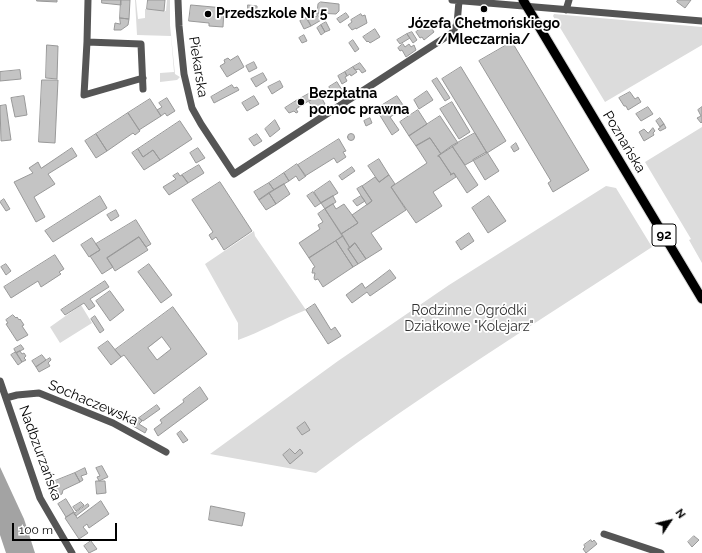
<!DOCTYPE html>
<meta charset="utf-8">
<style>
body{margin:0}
#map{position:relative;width:702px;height:553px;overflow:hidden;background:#fff;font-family:Raleway,sans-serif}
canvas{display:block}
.north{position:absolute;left:650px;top:501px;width:40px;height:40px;-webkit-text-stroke:3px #fff;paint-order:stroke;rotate:55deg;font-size:11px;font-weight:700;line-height:16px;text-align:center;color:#000}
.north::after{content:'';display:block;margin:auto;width:14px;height:18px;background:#000;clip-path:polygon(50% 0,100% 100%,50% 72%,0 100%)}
.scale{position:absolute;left:12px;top:523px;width:105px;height:18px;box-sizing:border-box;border:2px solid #000;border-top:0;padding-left:5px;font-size:12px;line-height:14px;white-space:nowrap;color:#000;-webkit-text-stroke:3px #fff;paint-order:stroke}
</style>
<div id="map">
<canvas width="702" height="553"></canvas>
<div class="north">N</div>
<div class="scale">100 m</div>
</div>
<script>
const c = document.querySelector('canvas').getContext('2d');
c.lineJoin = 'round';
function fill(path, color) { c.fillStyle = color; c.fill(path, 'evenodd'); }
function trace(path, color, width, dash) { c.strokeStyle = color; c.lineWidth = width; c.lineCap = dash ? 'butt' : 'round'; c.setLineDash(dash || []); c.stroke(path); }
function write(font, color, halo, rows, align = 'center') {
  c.font = font + ' Raleway,sans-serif'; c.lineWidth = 3.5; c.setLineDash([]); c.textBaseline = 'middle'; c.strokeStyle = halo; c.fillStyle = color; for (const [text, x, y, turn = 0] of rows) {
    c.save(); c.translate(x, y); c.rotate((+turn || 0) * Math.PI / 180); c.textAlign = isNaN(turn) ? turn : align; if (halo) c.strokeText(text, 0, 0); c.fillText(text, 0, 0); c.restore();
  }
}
fill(new Path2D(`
 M 135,0 L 136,0 L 138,19 L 145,18 L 145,9 L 166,11 L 167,0 L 170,0 L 170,25 L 175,74 L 180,77 L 177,80 L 160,82 L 160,73 L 174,72 L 171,36 L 137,35 Z
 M 554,14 L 702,27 L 702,45 L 605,102 L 553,16 Z
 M 702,127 L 702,263 L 689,240 L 691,239 L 645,162 Z
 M 606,186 L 616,188 L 652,247 C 539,321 424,392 316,473 L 210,454 L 338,361 L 449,285 Z
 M 254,231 L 255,236 L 306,310 C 283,319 261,332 238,340 L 238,323 L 205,264 Z
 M 81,305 L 92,323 L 60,343 L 50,327 Z`), '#dcdcdc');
fill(new Path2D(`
 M 0,467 L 24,519 L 35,553 L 6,553 L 0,535 Z`), '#a3a3a3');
const building = new Path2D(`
 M 37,0 L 57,0 L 57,2 L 37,1 Z
 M 102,0 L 121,0 L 121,5 L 102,3 Z
 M 121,0 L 130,0 L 129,19 L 120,18 Z
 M 148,0 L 165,0 L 164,11 L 147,9 Z
 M 678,0 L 691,0 L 685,8 L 677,2 Z
 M 321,2 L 339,4 L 339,11 L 336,14 L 317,13 L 318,4 Z
 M 191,5 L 224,8 L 223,27 L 209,26 L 209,23 L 189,21 Z
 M 248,5 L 257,6 L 257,15 L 248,15 Z
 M 317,13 L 324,13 L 323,19 L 311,26 L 308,20 L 317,16 Z
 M 346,13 L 349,17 L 340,23 L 337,19 Z
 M 361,14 L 362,16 L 365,15 L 367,23 L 356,29 L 356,28 L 352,30 L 348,25 L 352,22 L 351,20 Z
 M 120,18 L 129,19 L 128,25 L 121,30 L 114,30 L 115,23 L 120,24 Z
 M 306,18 L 311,26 L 304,29 L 300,21 Z
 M 326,22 L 330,30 L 325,32 L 321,25 Z
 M 429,24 L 434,32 L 424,40 L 422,37 L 420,38 L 416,32 Z
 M 321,25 L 325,32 L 321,35 L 317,28 Z
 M 375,29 L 380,37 L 370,43 L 368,41 L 367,42 L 363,37 Z
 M 412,32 L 417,40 L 413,43 L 407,34 Z
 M 407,34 L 410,38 L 400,44 L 397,40 Z
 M 304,35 L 307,41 L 302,43 L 299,38 Z
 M 353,40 L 359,49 L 355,52 L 349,43 Z
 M 512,42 L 589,170 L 553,192 L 548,183 L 551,181 L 479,61 Z
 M 403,44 L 405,47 L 409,44 L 411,47 L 414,45 L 416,50 L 406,57 L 402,50 L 400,51 L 398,48 Z
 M 47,45 L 58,46 L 57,79 L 46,78 Z
 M 238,56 L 244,67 L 227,77 L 220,66 L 225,63 L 224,60 L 228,58 L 230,60 Z
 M 254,62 L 257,68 L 249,72 L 246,66 Z
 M 360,63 L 366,71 L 362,73 L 359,69 L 355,70 L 353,67 Z
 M 353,67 L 357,72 L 351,76 L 350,74 L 347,76 L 345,72 Z
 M 461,67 L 506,141 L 487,153 L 442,79 Z
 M 20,70 L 21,79 L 0,81 L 0,72 Z
 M 345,72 L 347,76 L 345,77 L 347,81 L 342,84 L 338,76 Z
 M 263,73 L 267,80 L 256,87 L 251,79 Z
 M 437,78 L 450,98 L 445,101 L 432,81 Z
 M 42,80 L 58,80 L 55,143 L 39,142 Z
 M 280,81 L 283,87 L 272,94 L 268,87 Z
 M 337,82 L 342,90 L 334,96 L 329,87 Z
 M 232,85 L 234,88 L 237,87 L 239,90 L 214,103 L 211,97 Z
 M 427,91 L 433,100 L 419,109 L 414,100 Z
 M 312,92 L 315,97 L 299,107 L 296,101 Z
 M 630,92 L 635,99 L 638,97 L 641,102 L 628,110 L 626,106 L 624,106 L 619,98 Z
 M 320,95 L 325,104 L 315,110 L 309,102 Z
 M 24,96 L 27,115 L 15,117 L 11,98 Z
 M 254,96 L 259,104 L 247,111 L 242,103 Z
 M 397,96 L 405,108 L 390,117 L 399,130 L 392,135 L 376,109 Z
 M 167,98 L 175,111 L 167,116 L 165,113 L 161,116 L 157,110 L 162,107 L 159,103 Z
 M 150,99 L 161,116 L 139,130 L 128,113 Z
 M 296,101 L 299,107 L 296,109 L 298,112 L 296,113 L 294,111 L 289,113 L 285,108 Z
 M 452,102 L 470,132 L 459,139 L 440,109 Z
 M 6,105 L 11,140 L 1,141 L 0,106 Z
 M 648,107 L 653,114 L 641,121 L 636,114 Z
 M 702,107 L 702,122 L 701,123 L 697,118 L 701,116 L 698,110 Z
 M 418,110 L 427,124 L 409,136 L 400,122 Z
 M 128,113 L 140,131 L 135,135 L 133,133 L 107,151 L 96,134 Z
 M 440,116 L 458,143 L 441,154 L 430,138 L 416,146 L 409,136 Z
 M 370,118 L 372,123 L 366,126 L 364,121 Z
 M 660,118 L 664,124 L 660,127 L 656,121 Z
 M 275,120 L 280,129 L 270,137 L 265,129 Z
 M 180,121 L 192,139 L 160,160 L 153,150 L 143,157 L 138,149 Z
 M 664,124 L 666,128 L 660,131 L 658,129 L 660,128 L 660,127 Z
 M 653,128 L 655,131 L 653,133 L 654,135 L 644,141 L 639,132 L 644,129 L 648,133 Z
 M 475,133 L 487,153 L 465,165 L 452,146 Z
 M347.5 137a3.5 3.5 0 1 1 7 0a3.5 3.5 0 1 1-7 0Z
 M 96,134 L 107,151 L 96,158 L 85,141 Z
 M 257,134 L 262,141 L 254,146 L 249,139 Z
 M 430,138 L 441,154 L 438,156 L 439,156 L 451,174 L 450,175 L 454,173 L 456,177 L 433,192 L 442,206 L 416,223 L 391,187 L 427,163 L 416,146 Z
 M 339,139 L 346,151 L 343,152 L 346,157 L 337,163 L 334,158 L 305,176 L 298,165 Z
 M 516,143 L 519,149 L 514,152 L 511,147 Z
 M 452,146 L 478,185 L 467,193 L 454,173 L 450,175 L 451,174 L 439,156 L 438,156 Z
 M 72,148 L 77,156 L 48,174 L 55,184 L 34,197 L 45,217 L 36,222 L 14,182 L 33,173 L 29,168 L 38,162 L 41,168 Z
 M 198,148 L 205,158 L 196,163 L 190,153 Z
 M 138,149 L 143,157 L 153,150 L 160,160 L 144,170 L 132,153 Z
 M 487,152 L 499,171 L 485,180 L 473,160 Z
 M 379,159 L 389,175 L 379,182 L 368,166 Z
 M 297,164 L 306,176 L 299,181 L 296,176 L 289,181 L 284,173 Z
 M 199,165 L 204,173 L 188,183 L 182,175 Z
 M 352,167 L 355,171 L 342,180 L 339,176 Z
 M 178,173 L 180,176 L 182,175 L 188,183 L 169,195 L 163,187 L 176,179 L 173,176 Z
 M 284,173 L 289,181 L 274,190 L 269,183 Z
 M 389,175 L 395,184 L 391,187 L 406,210 L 371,233 L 382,249 L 366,259 L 355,243 L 350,248 L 341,234 L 358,223 L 352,215 L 372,201 L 362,186 L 375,177 L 379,182 Z
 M 330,181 L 338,193 L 321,203 L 314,192 Z
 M 220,182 L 252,231 L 224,250 L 216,237 L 212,240 L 209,235 L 213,232 L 192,200 Z
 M 269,183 L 274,190 L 259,200 L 254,192 Z
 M 284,184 L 290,194 L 276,204 L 269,193 Z
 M 362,186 L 372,201 L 367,205 L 357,189 Z
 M 313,192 L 321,203 L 315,207 L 307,196 Z
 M 269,193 L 276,204 L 266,210 L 259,200 Z
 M 100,196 L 107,208 L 53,242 L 45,231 Z
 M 333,196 L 336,202 L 325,209 L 321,203 Z
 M 361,196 L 365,201 L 357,206 L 353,201 Z
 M 489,196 L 506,221 L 488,233 L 472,208 Z
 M 4,199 L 10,209 L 6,211 L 0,202 Z
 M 333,204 L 336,209 L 344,204 L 358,223 L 341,234 L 325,209 Z
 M 325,209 L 343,236 L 309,258 L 299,243 L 320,229 L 318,225 L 323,222 L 318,214 Z
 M 116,210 L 119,216 L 111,221 L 107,215 Z
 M 136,220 L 151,244 L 146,247 L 139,237 L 107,258 L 113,267 L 102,274 L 90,256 L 100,250 L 96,244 Z
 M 469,233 L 474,241 L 461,250 L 456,242 Z
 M 343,236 L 350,248 L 348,249 L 358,264 L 353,267 L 336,241 Z
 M 139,237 L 148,250 L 115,271 L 107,258 Z
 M 92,238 L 100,250 L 89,257 L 81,245 Z
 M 336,241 L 353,267 L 323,287 L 318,279 L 315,280 L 314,278 L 315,273 L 312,273 L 313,268 L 315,267 L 309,258 Z
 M 355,243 L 366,259 L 358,264 L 348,249 Z
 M 55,255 L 64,269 L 59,272 L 61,274 L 41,287 L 38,281 L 11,298 L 4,287 Z
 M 6,264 L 11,271 L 6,275 L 1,267 Z
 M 149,264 L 172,295 L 161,303 L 138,272 Z
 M 390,270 L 396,278 L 370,296 L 367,292 L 352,303 L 346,295 L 362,283 L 365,288 Z
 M 105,281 L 109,287 L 90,299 L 95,306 L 89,310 L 84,303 L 65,315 L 61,310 Z
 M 110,291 L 124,310 L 110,321 L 96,301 Z
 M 315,304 L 331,330 L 335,327 L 341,336 L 328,344 L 306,310 Z
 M 173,307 L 207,354 L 154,394 L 124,355 L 121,357 L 115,350 ZM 162,337 L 171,349 L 157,360 L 148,348 Z
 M 13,315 L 16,318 L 17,317 L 19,320 L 20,319 L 24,325 L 22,326 L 28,335 L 17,341 L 6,324 L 8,323 L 6,320 Z
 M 95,316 L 104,330 L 100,333 L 91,319 Z
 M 108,341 L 121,357 L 111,365 L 98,348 Z
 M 21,345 L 24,349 L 16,353 L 14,349 Z
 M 20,351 L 22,354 L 24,353 L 26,356 L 24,358 L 26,360 L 22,362 L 16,353 Z
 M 16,352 L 22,362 L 18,365 L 11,355 Z
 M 42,355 L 46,360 L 36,367 L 32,361 Z
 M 50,358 L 51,360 L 48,363 L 50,366 L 39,372 L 36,367 Z
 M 200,387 L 208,399 L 158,436 L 154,429 L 162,423 L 160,420 L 184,402 L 183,400 Z
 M 157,405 L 160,409 L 143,421 L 139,418 Z
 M 139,418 L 142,421 L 139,424 L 147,429 L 145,433 L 133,426 Z
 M 305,422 L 310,430 L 302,435 L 297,428 Z
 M 181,431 L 188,440 L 183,443 L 177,434 Z
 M 290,449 L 295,454 L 300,449 L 303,453 L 290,464 L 283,455 Z
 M 102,466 L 108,477 L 99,481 L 97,477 L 100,476 L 96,468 Z
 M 85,468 L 87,474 L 81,476 L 83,480 L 80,482 L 75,473 Z
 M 75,473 L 80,482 L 63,490 L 62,494 L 57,496 L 50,483 Z
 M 96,481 L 105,481 L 106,493 L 97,494 Z
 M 66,499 L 74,512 L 66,517 L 58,504 Z
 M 101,501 L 109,514 L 89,528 L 87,524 L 83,527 L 88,533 L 79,539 L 65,518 L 74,512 L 77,518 Z
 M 81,502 L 84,505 L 76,511 L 73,507 Z
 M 88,504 L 89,506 L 76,516 L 74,514 Z
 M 211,506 L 245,513 L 242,526 L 209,520 Z
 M 694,536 L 699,540 L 692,547 L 688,542 Z
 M 591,540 L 592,542 L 594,540 L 597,544 L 586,553 L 583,549 L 585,547 L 584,545 Z
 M 91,541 L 97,549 L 89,553 L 84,546 Z`);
fill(building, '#c4c4c4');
trace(building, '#999', 1);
const major = new Path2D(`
 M 523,0 L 702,299`);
trace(major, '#dbdbdb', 11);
trace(new Path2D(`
 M 88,0 L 87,42 L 141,44 L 143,89
 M 178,0 L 179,26 L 184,74 L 192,108 L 201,124 L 234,174 L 452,33 L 457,24 L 459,1
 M 452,0 L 702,21
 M 566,10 L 569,0
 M 87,42 L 84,95 L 143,78
 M 0,381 L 40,498 L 72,553
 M 6,398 L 17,395 L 39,393 L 113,423 L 166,452
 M 604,534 L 661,553`), '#555', 7);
trace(major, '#000', 9);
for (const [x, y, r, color] of [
 [484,9,4,"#000"],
 [208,14,4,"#000"],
 [301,102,4,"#000"]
]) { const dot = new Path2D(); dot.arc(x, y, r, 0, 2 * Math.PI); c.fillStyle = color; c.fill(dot); trace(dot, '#fff', 1.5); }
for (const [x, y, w] of [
 [664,235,24]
]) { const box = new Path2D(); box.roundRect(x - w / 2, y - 11, w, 22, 3); c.fillStyle = '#fff'; c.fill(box); trace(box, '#000', 1); }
write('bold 13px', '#000', null, [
 ["92",664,235]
]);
write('bold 14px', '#000', '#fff', [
 ["Przedszkole Nr 5",216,14],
 ["Józefa Chełmońskiego",484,24,"center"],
 ["/Mleczarnia/",484,40,"center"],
 ["Bezpłatna",309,94],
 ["pomoc prawna",309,110]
], 'left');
write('14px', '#000', '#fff', [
 ["Piekarska",198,67,81],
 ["Poznańska",624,142,59],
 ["Sochaczewska",93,403,23],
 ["Nadbzurzańska",40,453,70]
]);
write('14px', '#333', '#fff', [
 ["Rodzinne Ogródki",469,311],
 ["Działkowe \"Kolejarz\"",469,327]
]);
</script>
